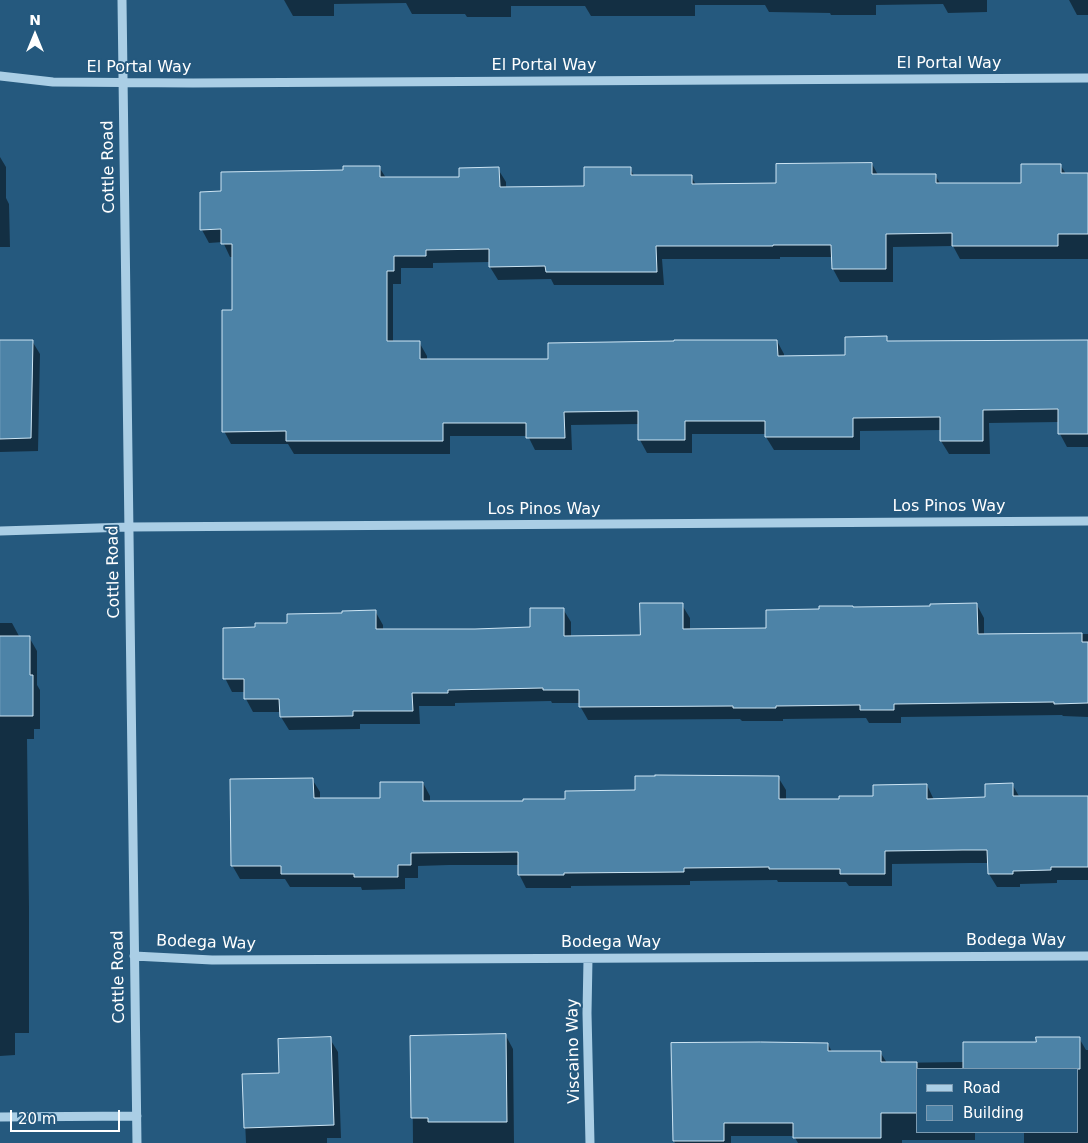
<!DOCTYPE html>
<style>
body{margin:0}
#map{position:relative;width:1088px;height:1143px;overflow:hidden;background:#25597e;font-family:"DejaVu Sans",sans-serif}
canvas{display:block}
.legend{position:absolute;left:916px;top:1068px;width:162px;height:65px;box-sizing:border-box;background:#25597e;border:1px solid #7c9bb2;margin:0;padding:6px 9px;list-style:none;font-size:15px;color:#fff}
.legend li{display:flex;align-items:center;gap:10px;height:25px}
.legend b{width:25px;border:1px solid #7c9bb2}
.north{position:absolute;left:10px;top:10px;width:50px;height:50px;-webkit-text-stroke:4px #25597e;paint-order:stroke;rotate:0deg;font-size:14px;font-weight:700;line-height:20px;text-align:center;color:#fff}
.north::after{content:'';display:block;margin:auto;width:18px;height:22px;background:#fff;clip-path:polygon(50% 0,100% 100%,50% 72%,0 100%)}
.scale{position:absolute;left:10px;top:1110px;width:110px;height:22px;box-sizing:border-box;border:2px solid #fff;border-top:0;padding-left:6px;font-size:15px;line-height:18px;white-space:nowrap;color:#fff;-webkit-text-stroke:4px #25597e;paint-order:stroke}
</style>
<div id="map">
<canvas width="1088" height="1143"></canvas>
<ul class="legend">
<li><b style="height:6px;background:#aacee5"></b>Road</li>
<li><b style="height:14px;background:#4d83a7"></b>Building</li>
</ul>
<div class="north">N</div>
<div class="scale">20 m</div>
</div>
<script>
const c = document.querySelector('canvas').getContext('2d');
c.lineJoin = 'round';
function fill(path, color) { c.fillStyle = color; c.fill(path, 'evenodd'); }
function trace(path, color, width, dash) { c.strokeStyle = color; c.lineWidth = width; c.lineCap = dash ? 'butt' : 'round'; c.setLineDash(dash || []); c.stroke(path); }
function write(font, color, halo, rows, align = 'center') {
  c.font = font + ' "DejaVu Sans",sans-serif'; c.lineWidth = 4; c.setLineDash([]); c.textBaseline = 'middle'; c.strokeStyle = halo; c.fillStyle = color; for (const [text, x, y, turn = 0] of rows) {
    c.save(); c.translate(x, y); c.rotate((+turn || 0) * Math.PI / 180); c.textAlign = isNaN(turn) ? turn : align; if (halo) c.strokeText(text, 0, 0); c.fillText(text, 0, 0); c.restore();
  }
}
fill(new Path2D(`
 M 284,0 L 987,0 L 987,12 L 948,13 L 943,4 L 876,5 L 876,15 L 831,15 L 830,13 L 769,12 L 765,5 L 695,5 L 695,16 L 591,16 L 585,6 L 511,6 L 511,17 L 467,17 L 465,14 L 412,14 L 406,3 L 334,4 L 334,16 L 293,16 Z
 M 1069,0 L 1088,0 L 1088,15 L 1077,15 Z
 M 0,157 L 6,167 L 6,198 L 9,204 L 10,247 L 0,247 Z
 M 872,164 L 878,175 L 935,175 L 941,185 L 1023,185 L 1061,166 L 1066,174 L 1088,174 L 1088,259 L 960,259 L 953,246 L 893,247 L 893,282 L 840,282 L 833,269 L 833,257 L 780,257 L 780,259 L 662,259 L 664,285 L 554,285 L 551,279 L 498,280 L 490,267 L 490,262 L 433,263 L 433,268 L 401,268 L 401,284 L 393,284 L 393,342 L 419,342 L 427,356 L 427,361 L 550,361 L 777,341 L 784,354 L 784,357 L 846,356 L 886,338 L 889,342 L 1088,341 L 1088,447 L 1067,447 L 1060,434 L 1059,422 L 989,423 L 990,454 L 949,454 L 941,441 L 941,430 L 860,431 L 860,450 L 774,450 L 766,437 L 766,434 L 692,434 L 692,453 L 647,453 L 640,440 L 640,424 L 571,425 L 572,450 L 535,450 L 528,436 L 450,436 L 450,454 L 294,454 L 288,444 L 231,444 L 224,431 L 233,311 L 233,257 L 230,257 L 223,242 L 209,243 L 202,230 L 222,192 L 345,171 L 379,167 L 386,178 L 461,178 L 498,169 L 506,182 L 506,188 L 585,187 L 630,169 L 635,177 L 691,176 L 696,185 L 778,184 Z
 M 32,341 L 40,354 L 38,451 L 0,452 L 0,342 Z
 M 682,605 L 690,618 L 690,630 L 767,630 L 853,609 L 977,605 L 984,618 L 984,635 L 1088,634 L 1088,717 L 1063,716 L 1062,715 L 901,717 L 901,723 L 869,723 L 866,718 L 783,719 L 783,721 L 742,721 L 740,719 L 588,720 L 580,706 L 580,703 L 552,703 L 551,701 L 455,703 L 455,706 L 419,706 L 420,724 L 360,724 L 360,729 L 289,730 L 281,717 L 281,712 L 253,712 L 246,699 L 245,692 L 232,692 L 225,678 L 256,628 L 288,625 L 344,614 L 375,611 L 383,625 L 383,631 L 532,629 L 563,609 L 571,622 L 571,637 L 641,636 Z
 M 0,623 L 12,623 L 19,636 L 29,637 L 37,651 L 37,685 L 40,690 L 40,729 L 34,729 L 34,739 L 27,739 L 29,907 L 29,1033 L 15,1033 L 15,1055 L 0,1056 Z
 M 778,777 L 786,790 L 786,800 L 840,800 L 874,797 L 927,785 L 934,800 L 986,798 L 1012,784 L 1020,798 L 1088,798 L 1088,880 L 1057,880 L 1057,883 L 1020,884 L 1020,887 L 997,887 L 989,874 L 989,863 L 971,863 L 892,864 L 892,886 L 849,886 L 846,882 L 778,882 L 777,880 L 690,881 L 690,885 L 571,886 L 571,888 L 526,888 L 519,874 L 519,865 L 449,865 L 418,866 L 418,878 L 405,878 L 405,889 L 362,890 L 361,887 L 290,887 L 285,879 L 240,879 L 232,865 L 312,779 L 320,792 L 320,800 L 381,800 L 423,783 L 430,796 L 430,802 L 524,802 L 567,800 L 636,792 Z
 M 506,1036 L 513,1049 L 514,1143 L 413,1143 L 412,1037 Z
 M 1079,1038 L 1086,1050 L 1088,1050 L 1088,1143 L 1024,1143 L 1024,1132 L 1077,1132 L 1077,1069 L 917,1069 L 917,1132 L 975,1132 L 975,1140 L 902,1140 L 902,1143 L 798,1143 L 794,1136 L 731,1136 L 731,1143 L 675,1143 L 674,1141 L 828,1044 L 832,1052 L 880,1052 L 887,1063 L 964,1062 L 1038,1043 Z
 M 330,1039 L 338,1052 L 341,1138 L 327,1138 L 327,1143 L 246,1143 L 243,1076 L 280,1074 Z`), '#0007');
const building = new Path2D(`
 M 872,163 L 872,174 L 936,174 L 936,183 L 1021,183 L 1021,164 L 1061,164 L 1061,173 L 1088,173 L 1088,234 L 1058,234 L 1058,246 L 952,246 L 952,233 L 886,234 L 886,269 L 832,269 L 831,245 L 773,245 L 773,246 L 656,246 L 657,272 L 546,272 L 545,266 L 489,267 L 489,249 L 426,250 L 426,256 L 394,256 L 394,271 L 387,271 L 387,341 L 420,341 L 420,359 L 548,359 L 548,343 L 674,341 L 674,340 L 777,340 L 778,356 L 845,355 L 845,337 L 887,336 L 887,341 L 1088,340 L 1088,434 L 1058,434 L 1058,409 L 983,410 L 983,441 L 940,441 L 940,417 L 853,418 L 853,437 L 765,437 L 765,421 L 685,421 L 685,440 L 638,440 L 638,411 L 564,412 L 565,438 L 526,438 L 526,423 L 443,423 L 443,441 L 286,441 L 286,431 L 222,432 L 222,310 L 232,310 L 232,244 L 221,244 L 221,229 L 200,230 L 200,192 L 221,191 L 221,172 L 343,170 L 343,166 L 380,166 L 380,177 L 459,177 L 459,168 L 499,167 L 500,187 L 584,186 L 584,167 L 631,167 L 631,175 L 692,175 L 692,184 L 776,183 L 776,164 Z
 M 0,340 L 33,340 L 31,438 L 0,439 Z
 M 640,603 L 683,603 L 683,629 L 766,628 L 766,610 L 819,609 L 819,606 L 853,606 L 853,607 L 930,606 L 930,604 L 977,603 L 978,634 L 1082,633 L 1082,642 L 1088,642 L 1088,703 L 1054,704 L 1054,702 L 894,704 L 894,710 L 860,710 L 860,705 L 776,706 L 776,708 L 733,708 L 733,706 L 579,707 L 579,690 L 543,690 L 543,688 L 448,690 L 448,693 L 412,693 L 413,711 L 353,711 L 353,716 L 280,717 L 279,699 L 244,699 L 244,679 L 223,679 L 223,628 L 255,627 L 255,623 L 287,623 L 287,614 L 342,613 L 342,611 L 376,610 L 376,629 L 475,629 L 530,627 L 530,608 L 564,608 L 564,636 L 640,635 Z
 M 0,636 L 30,636 L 30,675 L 33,675 L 33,716 L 0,716 Z
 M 655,775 L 779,776 L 779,799 L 839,799 L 839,796 L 873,796 L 873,785 L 927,784 L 927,799 L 985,797 L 985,784 L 1013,783 L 1013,796 L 1088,796 L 1088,867 L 1051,867 L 1051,870 L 1013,871 L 1013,874 L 988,874 L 987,850 L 963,850 L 885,851 L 885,874 L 840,874 L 840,869 L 769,869 L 769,867 L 684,868 L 684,872 L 564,873 L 564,875 L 518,875 L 518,852 L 411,853 L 411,865 L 398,865 L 398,877 L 354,877 L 354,874 L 281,874 L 281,866 L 231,866 L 230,779 L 313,778 L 314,798 L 380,798 L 380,782 L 423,782 L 423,801 L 523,801 L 523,799 L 565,799 L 565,791 L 635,790 L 635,776 L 655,776 Z
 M 506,1034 L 507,1122 L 428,1122 L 428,1118 L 411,1118 L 410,1036 Z
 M 331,1037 L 334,1125 L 244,1128 L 242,1074 L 279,1073 L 278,1039 Z
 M 1036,1037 L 1080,1037 L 1080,1069 L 963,1069 L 963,1042 L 1036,1042 Z
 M 761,1042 L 828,1043 L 828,1051 L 881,1051 L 881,1062 L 917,1062 L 917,1113 L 881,1113 L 881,1138 L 793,1138 L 793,1123 L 724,1123 L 724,1141 L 673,1141 L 671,1043 Z`);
fill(building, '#4d83a7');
trace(building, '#cde5f4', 1);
trace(new Path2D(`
 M 122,0 L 137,1143
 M 0,76 L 53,82 L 193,83 L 1088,78
 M 0,531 L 129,527 L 1088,521
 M 134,956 L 212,960 L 1088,956
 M 588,959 L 587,1013 L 590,1143
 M 0,1117 L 137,1116`), '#aacee5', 9);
write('16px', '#fff', '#25597e', [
 ["El Portal Way",949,64],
 ["El Portal Way",544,66],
 ["El Portal Way",139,68],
 ["Cottle Road",109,167,-91],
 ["Los Pinos Way",949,507],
 ["Los Pinos Way",544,510],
 ["Cottle Road",114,572,-91],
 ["Bodega Way",1016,941],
 ["Bodega Way",206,943,2],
 ["Bodega Way",611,943],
 ["Cottle Road",119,977,-91],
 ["Viscaino Way",574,1051,-91]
]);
</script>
